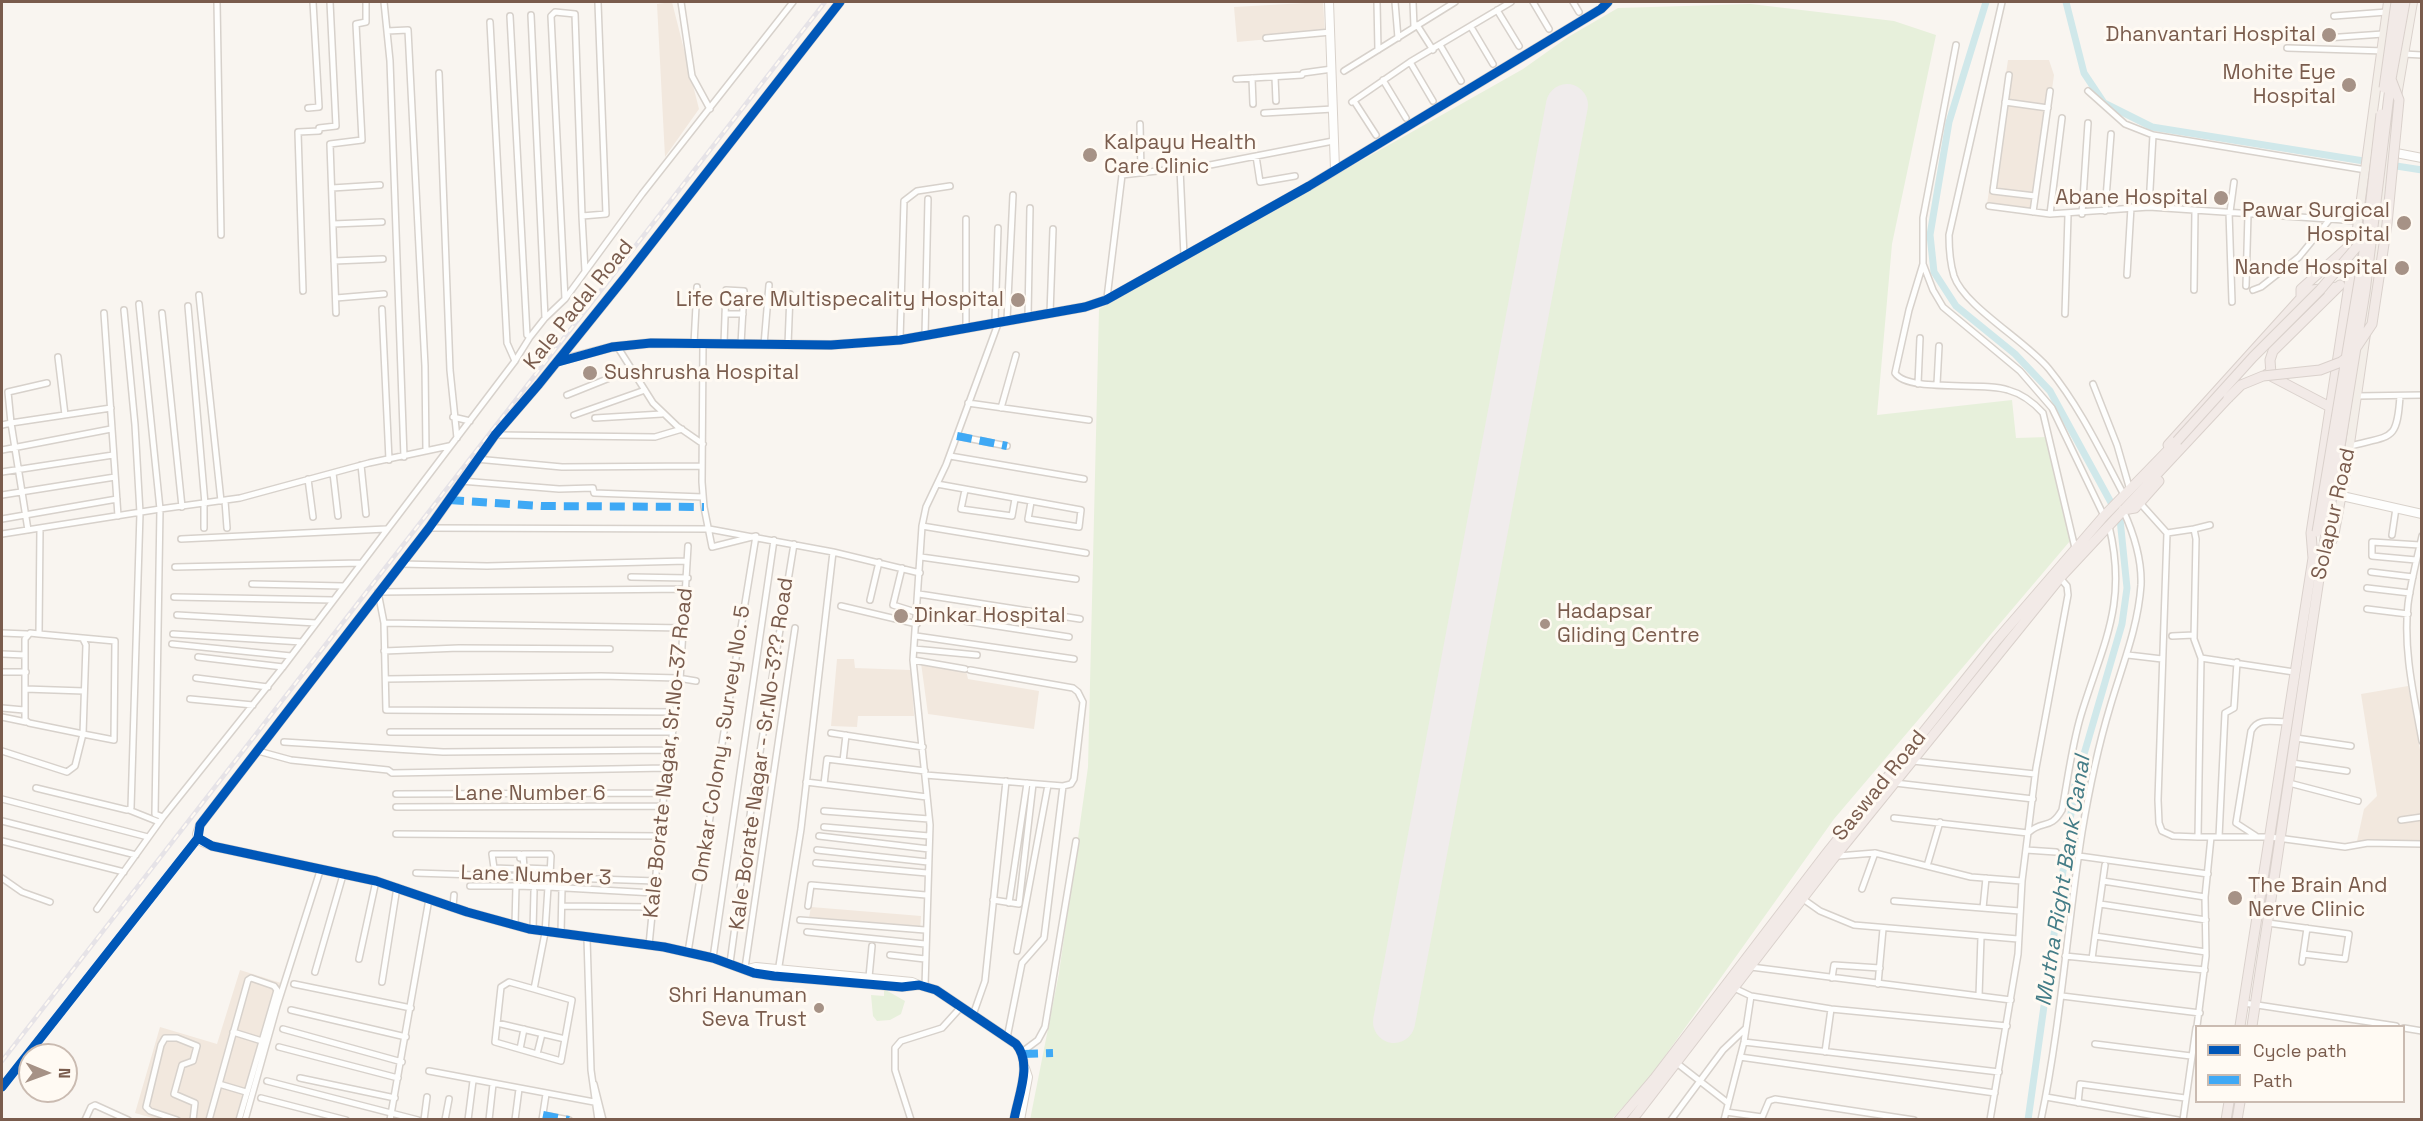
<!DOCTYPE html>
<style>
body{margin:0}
#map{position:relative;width:2423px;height:1121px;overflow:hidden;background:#f9f5f0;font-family:"Space Grotesk",sans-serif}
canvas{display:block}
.frame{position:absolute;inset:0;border:3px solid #7a5c4d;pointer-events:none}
.legend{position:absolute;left:2195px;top:1025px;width:210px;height:78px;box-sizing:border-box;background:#fffaf3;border:2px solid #cabbb1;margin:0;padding:8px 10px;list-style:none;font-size:18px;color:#7a5c4d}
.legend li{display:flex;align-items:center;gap:12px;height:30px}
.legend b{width:30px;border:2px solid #cabbb1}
.north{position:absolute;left:18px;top:1043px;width:60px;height:60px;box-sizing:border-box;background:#fffaf3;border:2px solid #cabbb1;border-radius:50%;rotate:91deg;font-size:16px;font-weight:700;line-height:24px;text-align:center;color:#7a5c4d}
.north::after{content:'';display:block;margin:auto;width:21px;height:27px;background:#a69286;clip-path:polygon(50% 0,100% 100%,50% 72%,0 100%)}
</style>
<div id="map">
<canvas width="2423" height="1121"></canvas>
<div class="frame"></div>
<ul class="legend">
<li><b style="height:8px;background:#0057b8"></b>Cycle path</li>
<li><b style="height:8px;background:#3fa9f5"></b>Path</li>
</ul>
<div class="north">N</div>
</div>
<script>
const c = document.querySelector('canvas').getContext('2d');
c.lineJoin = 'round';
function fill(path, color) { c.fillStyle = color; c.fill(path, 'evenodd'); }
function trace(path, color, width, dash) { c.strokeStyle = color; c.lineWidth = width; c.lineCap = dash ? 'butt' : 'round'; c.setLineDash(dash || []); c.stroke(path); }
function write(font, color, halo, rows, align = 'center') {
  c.font = font + ' "Space Grotesk",sans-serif'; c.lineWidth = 6; c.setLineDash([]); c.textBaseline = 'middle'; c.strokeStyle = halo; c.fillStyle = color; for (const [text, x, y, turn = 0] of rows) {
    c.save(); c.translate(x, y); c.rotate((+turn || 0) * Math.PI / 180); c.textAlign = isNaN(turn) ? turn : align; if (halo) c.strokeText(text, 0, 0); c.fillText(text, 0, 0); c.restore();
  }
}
fill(new Path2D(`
 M 672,2 L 699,109 L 665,157 L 657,4 Z
 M 1323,2 L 1325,34 L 1237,42 L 1234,7 Z
 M 2008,60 L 2049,60 L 2054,75 L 2035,209 L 1987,204 Z
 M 837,659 L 854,659 L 855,668 L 911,670 L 914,716 L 858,716 L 857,727 L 831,726 Z
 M 921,663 L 965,666 L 968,679 L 1039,691 L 1034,729 L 928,714 Z
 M 2408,686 L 2421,755 L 2421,840 L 2357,841 L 2364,809 L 2377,796 L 2361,694 Z
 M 811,907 L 921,916 L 920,930 L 808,923 Z
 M 240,970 L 281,983 L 243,1119 L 156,1119 L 135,1113 L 160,1027 L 217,1044 Z`), '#f2e8de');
fill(new Path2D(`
 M 1751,4 L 1894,21 L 1936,35 L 1892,244 L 1877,415 L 2012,400 L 2016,438 L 2048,437 L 2070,541 L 1834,819 L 1650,1077 L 1612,1119 L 1030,1120 L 1059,973 L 1088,767 L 1099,309 L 1523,69 L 1568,37 L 1618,8 Z
 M 884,989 L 905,1001 L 901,1014 L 890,1020 L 877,1021 L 873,1016 L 871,995 L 884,996 Z`), '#e7f0db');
trace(new Path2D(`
 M 1986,2 L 1949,122 L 1930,235 L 1934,272 L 1956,306 L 2015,354 L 2050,391 L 2120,519 L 2127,588 L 2122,624 L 2075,785 L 2028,1120
 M 2066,2 L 2084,73 L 2104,103 L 2152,127 L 2370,162
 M 2390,165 L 2422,170`), '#d0e8ea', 7);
trace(new Path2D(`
 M 1394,1022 L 1567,105`), '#f0ecec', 42);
const street = new Path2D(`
 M 217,2 L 221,235
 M 384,2 L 390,61 L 404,457
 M 681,2 L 692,76 L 710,109
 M 1377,2 L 1378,50
 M 1395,2 L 1398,38
 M 1413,2 L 1414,27
 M 1533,2 L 1549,29
 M 1573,2 L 1579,12
 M 2002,2 L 1949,235 C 1949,249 1950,263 1954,276 C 1964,306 2026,341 2049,369 C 2080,407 2101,452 2124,495
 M 598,3 L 606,214 L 582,216 L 575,14 L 555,12 L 551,16 L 565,299 L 642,194 L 793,2
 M 1497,10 L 1519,46
 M 531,15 L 545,318 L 565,299
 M 510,16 L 527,335 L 530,337 L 545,318
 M 2334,16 L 2387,12
 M 490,22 L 507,343 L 515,361
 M 1417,25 L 1433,50
 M 1471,27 L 1493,64
 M 387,31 L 408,30 L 425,366 L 426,451
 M 1266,38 L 1331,32
 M 2326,38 L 2383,34
 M 1440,45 L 1461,81
 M 1956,45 L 1923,218 L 1923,264 L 1933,290 L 1943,307 L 2020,371 L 2052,408 L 2104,516
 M 2287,48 L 2385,51
 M 2403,54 L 2422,55
 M 1410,62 L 1433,101
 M 1344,71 L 1455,2
 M 439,73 L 450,370 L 457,438
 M 2009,75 L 1993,191 L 2035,196
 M 1275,77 L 1276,101
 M 1252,78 L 1253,104
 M 1236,79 L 1302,75 L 1303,73 L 1332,69
 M 1383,80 L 1406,118
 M 2088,91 L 2125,124 L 2153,135 L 2366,170
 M 1354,101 L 1376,135
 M 1352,102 L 1410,62 L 1511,2
 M 2005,102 L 2048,108
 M 308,108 L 319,107 L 313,2
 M 1264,113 L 1333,109
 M 1140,124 L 1141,172
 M 1256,156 L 1260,182 L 1295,176
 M 1180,169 L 1184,256
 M 332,188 L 380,185
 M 1989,206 L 2050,214 L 2149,207 L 2359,221
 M 2149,207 L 2153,135
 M 2105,211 L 2111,134
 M 2033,212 L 2050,91
 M 2229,212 L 2232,302
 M 2230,212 L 2234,182
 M 2050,214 L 2062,118
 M 2082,214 L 2088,123
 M 582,216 L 585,271
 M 966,219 L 966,328
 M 333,224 L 382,222
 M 334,261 L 383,259
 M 1923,264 L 1909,310 L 1895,373 C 1908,393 1983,381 2008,390 C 2023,394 2033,402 2043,413 L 2075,548
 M 2127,275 L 2131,207
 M 2246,286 L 2248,214
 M 2194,290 L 2195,210
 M 2253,290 L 2261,287 L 2299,257 L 2330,219
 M 303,291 L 298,132 L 319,131 L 319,128 L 336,126 L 330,2
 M 199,295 L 221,501
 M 336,298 L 384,294
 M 1107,298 L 1122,175 L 1210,165 L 1333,141
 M 188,306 L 205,504
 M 382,309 L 389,460
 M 104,313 L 118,516
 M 162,313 L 182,507
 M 336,313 L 330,144 L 362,140 L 356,24 L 366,22 L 366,2
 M 725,314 L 743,314
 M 1050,314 L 1053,229
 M 2065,314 L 2068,215
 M 1028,317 L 1030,208
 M 1007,320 L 1013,195
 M 995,322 L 998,228
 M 925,336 L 928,199
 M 900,340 L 904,201 L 917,191 L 950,186
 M 694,344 L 697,287
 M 724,344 L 726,290 L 744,291 L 741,344
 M 764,345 L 769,285
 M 788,345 L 790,294
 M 617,346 L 653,403 L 677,426 L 703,444
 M 58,357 L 65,415
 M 1918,384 L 1920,338
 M 1937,384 L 1939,346
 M 2093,384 L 2117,445 L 2130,490
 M 567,395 L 632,369
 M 2357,396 L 2422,395
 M 968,403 L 1089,420
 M 1001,408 L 1016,355
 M 574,415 L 645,390
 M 453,417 L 470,421
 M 595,418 L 662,414
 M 2,425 L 11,423 L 8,392 L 47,383
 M 496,435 L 655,437 L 682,429
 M 957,436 L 1007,446
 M 449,446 L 369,463 L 240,498 L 160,509 L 155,814 L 163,817 L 283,667 L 515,361 L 530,337
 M 2350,446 C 2392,435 2397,442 2400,396
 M 2,450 L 111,429
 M 950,456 L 1084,479
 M 476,459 L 562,467 L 702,466
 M 361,465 L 366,514
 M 2,472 L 113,455
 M 333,473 L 338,516
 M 308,479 L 313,517
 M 461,481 L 559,489 L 593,488 L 594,493 L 703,497
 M 937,484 L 1081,510 L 1079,527 L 1028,519 L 1031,502
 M 965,490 L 961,509 L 1012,516 L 1015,499
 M 2,495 L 115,477
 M 225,501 L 227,528
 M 2140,503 L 2167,533
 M 204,504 L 204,528
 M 2,519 L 117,499
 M 922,526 L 1086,553
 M 429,528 L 709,529 L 833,552 L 920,573
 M 2194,529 L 2210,525
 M 28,530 L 11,423 L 111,408
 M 2,534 L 160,509 L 139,304
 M 2392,535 L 2396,508
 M 2422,536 C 2417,559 2411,581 2408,604 C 2403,650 2414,696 2422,741
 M 181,539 L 386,529
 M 921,557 L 1076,579
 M 2416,560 L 2372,556 L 2372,542 L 2420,545
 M 401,564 L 487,566 L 687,561
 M 175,567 L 361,563
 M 902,568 L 893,605 L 925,615 L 1069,637
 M 2371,572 L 2413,577
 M 631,577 L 688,578
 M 252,584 L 343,586
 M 2367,588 L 2410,593
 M 919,594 L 1080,619
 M 174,597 L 333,600
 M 870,600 L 879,562
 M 841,606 L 917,624
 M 2367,609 L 2408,614
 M 177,615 L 316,623
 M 384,623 L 684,628
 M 2,633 L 27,634
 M 39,634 L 30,633 L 25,639 L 25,720 L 29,723 L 83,734 L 86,645 L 83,639
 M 173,634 L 302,642
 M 916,636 L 1074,659
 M 2172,636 L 2194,635
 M 172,644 L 291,656
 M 914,649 L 977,655
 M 384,651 L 459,648 L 610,649
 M 2,654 L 25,655
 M 2128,655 L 2162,659
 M 198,657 L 283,667
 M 2201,658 L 2294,672
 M 913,660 L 965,669
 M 2,672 L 26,672
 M 196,678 L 268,687
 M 386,679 L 601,676 L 678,678 L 696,681
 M 25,689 L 84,691
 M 190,699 L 253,705
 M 2,708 L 24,710
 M 675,712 L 386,710 L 384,623 L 378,592 L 687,589
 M 2,717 L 26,722
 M 390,732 L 672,732
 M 831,733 L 923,747
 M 2296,738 L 2351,746
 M 284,742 L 443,752 L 670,750
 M 2,751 L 67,772 L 75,766 L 83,734 L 114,740 L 115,641 L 39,634 L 40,528
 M 258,751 L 291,760 L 388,770 L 392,773 L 667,768
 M 843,761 L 846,735
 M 1913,761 L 2035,774
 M 2292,763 L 2347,771
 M 925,775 L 1063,786 L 1071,784 L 1074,779 L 1083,702 L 1078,692 L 1073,688 L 970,670
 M 806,782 L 927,797
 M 1895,783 L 2033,799
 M 2289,783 L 2358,801
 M 824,784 L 827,759 L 925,771
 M 36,788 L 127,810 L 131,808 L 140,513 L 135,425 L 124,310
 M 396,794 L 664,793
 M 2,799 L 148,837
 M 396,807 L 663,806
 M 129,810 L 159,822
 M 824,811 L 929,819
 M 1894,818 L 2028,833 C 2043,819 2050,831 2062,810 C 2068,778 2072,745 2081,715 C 2103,643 2128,604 2109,526
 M 2401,820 L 2422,817
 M 2,821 L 136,855
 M 824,827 L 929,836
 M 396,834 L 660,836
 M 819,836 L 929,849
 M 2256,836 L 2236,823 L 2251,731 C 2258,717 2272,722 2287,722
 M 2198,837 L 2173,836 L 2162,831 L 2159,823 L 2158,800 L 2167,533 L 2194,529 L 2196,539 L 2194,639 L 2201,658 L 2198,837 L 2270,837 L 2345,847 L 2368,843 L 2422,844
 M 2219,837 L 2225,713 L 2234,708 L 2237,662
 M 2,841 L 124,872
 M 817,850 L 928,862
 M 2026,850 L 2056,852
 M 1838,856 L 1875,853 L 1971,877 L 2022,881
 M 2079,856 L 2208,874
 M 816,863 L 927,873
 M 1927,866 L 1940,822
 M 519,869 L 494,868 L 492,854 L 520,854 L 520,858
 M 416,873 L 656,881
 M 550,876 L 551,856 L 550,854 L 523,854 L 524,868 L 550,869
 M 2,878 L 22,892 L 50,902
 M 2103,881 L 2205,897
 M 470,886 L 516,886
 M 548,887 L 654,893
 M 1862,889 L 1875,853
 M 1803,899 L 1820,911 L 1854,925 L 2018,939
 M 993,900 L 1019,904 L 1033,784
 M 1894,901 L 2020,911
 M 1009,903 L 1027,783
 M 2100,904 L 2206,920
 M 562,906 L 653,907
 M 808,906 L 811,885 L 926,895
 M 453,907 L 454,895
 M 1983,908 L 1986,878
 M 97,909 L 163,817
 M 800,920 L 925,930
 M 2268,923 L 2349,934 L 2345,959 L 2303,954
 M 515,925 L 516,886 L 548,887 L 545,933 L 534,989 L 509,982 L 501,987 L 495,1042 L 561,1061 L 572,1000 L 534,989
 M 533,930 L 534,891
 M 807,932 L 925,944
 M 561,934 L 562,888
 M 2095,936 L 2105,865
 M 587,938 L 591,1070 L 598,1120
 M 649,945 L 664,793 L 680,680 L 688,546
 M 1017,951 L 1048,785
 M 688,952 L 756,536 L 712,547 L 704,507 L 702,482 L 703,344
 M 890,955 L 925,959
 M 2065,956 L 2205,970
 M 713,958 L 774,540
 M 359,959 L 376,881
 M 2092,959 L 2095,936 L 2206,952
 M 2302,962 L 2307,928
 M 730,963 L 752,801 L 794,544
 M 1751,967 L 2011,1000
 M 745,968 L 795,628
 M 315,972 L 343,875
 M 778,972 L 801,829 L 833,552
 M 869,977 L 872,946
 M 1832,978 L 1834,965 L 1880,968
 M 382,982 L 397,887
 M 294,984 L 411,1008
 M 1878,984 L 1883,929
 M 925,986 L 930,825 L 913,660 L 922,526 L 926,507 L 946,465 L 999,321
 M 1751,996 L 1831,1009 L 2007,1026
 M 1979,996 L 1981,937
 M 2062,996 L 2200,1013
 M 2244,1003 L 2396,1026
 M 291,1010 L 406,1037
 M 973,1015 L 985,981 L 1006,781
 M 497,1023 L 565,1039
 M 2197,1026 L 2206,956 L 2205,897 L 2211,837
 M 2404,1028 L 2422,1031
 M 283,1029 L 402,1062
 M 233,1032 L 262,1041
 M 1007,1038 L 1022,963 L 1044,938 L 1063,786
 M 1744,1042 L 1999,1072
 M 2095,1044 L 2191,1056
 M 279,1047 L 398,1078
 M 520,1049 L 524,1029
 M 1022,1052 L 1038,1040 L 1045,1027 L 1076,841
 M 1825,1052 L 1831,1009
 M 537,1054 L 542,1034
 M 1740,1057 L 1995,1093
 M 1678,1064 L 1728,1103
 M 429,1071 L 594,1102
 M 300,1078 L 395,1098
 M 267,1081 L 418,1120
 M 219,1084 L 246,1092
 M 594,1084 L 603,1120
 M 2,1087 L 198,838
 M 2046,1097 L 2178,1120
 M 261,1098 L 346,1120
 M 2078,1103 L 2080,1084 L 2185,1098
 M 1726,1112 L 1762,1117
 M 543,1115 L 569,1120
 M 85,1120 L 91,1107 L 95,1105 L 128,1120
 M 177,1120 L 150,1111 L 146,1107 L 161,1045 L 165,1038 L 177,1038 L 197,1046 L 193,1061 L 182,1065 L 174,1094 L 195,1103 L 193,1120
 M 209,1120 L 248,980 L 251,978 L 274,986 L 277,990 L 239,1120
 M 245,1120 L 277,1006 L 320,871
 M 390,1120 L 429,899
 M 424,1120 L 427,1097
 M 445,1120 L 449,1099
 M 468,1120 L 473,1081
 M 489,1120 L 493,1084
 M 515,1120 L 519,1089
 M 542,1120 L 546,1094
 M 911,1120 L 895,1070 L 895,1048 L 901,1041 L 942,1028 L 961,1007
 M 1671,1120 L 1723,1050 L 1745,1029
 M 1724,1120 L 1744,1042 L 1751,996 L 1734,988
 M 1761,1120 L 1769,1101 L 1775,1099 L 1914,1120
 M 1990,1120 L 2018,954 L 2022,881 L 2036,768 L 2068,595 L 2067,586 L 2060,578
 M 2041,1120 C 2061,1024 2067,927 2082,832 C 2089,790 2098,747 2110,707 C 2122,666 2138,628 2141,585 C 2142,558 2134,534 2123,510
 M 2183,1120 L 2196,1028`);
const secondary = new Path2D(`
 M 840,2 L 626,276 L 539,384 L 495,435 L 429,528 L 200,825 L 197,834 L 200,841 L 212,846 L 376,881 L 467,912 L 529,929 L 664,947 L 713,958 L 754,973 L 774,976 L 902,987 L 919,985 L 936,990 L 1016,1044 C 1033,1064 1018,1096 1014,1120
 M 1329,2 L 1335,169
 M 2391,152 L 2422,158
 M 559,361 L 612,347 L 651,343 L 831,345 L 900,340 L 1085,307 L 1106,300 L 1309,186 L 1601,9 L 1608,2
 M 2342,496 L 2422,514
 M 748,969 L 756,967 L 912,982 L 919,985
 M 1020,1120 L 1028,1077 L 1025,1068`);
const primary = new Path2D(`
 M 2397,96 L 2413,2
 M 2351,272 L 2388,2
 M 2324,557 L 2334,537 L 2346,471 L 2378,251 L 2392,126`);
const highway = new Path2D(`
 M 2301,298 L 2301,289 L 2357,239
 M 2267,374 L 2330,407
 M 2271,374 L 2270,360 L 2273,351 L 2340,285
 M 2168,445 L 2301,298 L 2312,290 L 2338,287
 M 2123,510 L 2135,508 L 2159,481
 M 2240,1026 L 2313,558 L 2311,533 L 2351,272
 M 2252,1026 L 2326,532
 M 1619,1120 L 1654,1079 L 1826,854 L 1997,640 L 2104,516 L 2177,441
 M 1632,1120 L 1833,859 L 2060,578 L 2228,398
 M 2226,1120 L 2229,1102
 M 2237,1120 L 2240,1102`);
trace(street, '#d7d1cb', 8);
trace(secondary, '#d9d2cb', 10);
trace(primary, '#dad1cc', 10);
trace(highway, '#dad1cc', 11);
trace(street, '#fefefd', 5);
trace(secondary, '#fefefd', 8);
trace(primary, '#f3eee8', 8);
trace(highway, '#f2eae7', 9);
const rail = new Path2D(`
 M 2,1061 L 825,2`);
trace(rail, '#e6e3e7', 4.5);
trace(rail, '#fffaf3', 2, [7]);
const highwayBridge = new Path2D(`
 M 2384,88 L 2396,2
 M 2228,398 L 2241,385 L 2263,376 L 2320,370 L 2341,362 L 2352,354 L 2372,324 L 2387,224 L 2399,100 L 2391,79
 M 2177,441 L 2253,357 L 2320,290 L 2366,236
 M 2317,532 L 2367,234 L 2381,114
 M 2326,532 L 2365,292 L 2391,79 L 2405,2`);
trace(highwayBridge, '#dad1cc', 11, []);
trace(highwayBridge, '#f2eae7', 9);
trace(new Path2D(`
 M 957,436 L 1007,446
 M 449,500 L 542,506 L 704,507
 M 1023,1054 L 1053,1053
 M 543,1115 L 569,1120`), '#3fa9f5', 8, [15, 8]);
trace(new Path2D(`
 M 558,362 L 612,347 L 651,343 L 831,345 L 900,340 L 1085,307 L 1106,300 L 1309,186 L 1601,9 L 1608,2
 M 198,838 L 212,846 L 376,881 L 467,912 L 529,929 L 664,947 L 713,958 L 754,973 L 774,976 L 902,987 L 919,985 L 936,990 L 1016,1044 C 1033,1064 1018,1096 1014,1120
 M 2,1087 L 198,838 L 200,825 L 429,528 L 495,435 L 539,384 L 626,276 L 840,2`), '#0057b8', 9);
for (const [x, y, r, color] of [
 [2329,35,8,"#a69286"],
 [2349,85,8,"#a69286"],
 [1090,155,8,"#a69286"],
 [2221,198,8,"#a69286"],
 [2404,223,8,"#a69286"],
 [2402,268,8,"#a69286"],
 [1018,300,8,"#a69286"],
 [590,373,8,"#a69286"],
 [901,616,8,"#a69286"],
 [1545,624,6,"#a69286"],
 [2235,898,8,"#a69286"],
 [819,1008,6,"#a69286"]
]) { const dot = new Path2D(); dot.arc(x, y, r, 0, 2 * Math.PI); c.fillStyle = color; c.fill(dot); trace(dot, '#fffaf3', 2); }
write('21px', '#7a5c4d', '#fffaf3', [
 ["Dhanvantari Hospital",2316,35],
 ["Mohite Eye",2336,73],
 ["Hospital",2336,97],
 ["Kalpayu Health",1104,143,"left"],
 ["Care Clinic",1104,167,"left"],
 ["Abane Hospital",2208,198],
 ["Pawar Surgical",2390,211],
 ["Hospital",2390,235],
 ["Nande Hospital",2388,268],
 ["Life Care Multispecality Hospital",1004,300],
 ["Sushrusha Hospital",604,373,"left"],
 ["Hadapsar",1557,612,"left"],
 ["Gliding Centre",1557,636,"left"],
 ["Dinkar Hospital",914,616,"left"],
 ["The Brain And",2248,886,"left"],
 ["Nerve Clinic",2248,910,"left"],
 ["Shri Hanuman",807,996],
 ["Seva Trust",807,1020]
], 'right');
write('21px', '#7a5c4d', '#fffaf3', [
 ["Kale Padal Road",579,305,-51],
 ["Solapur Road",2334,514,-77],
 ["Omkar Colony , Survey No. 5",722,744,-81],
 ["Kale Borate Nagar, Sr.No-37 Road",669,753,-84],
 ["Kale Borate Nagar - Sr.No-3?? Road",762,754,-82],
 ["Saswad Road",1880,786,-51],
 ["Lane Number 6",530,794],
 ["Lane Number 3",536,876,2]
]);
write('italic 22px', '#437c86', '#fffaf3', [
 ["Mutha Right Bank Canal",2064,881,-81]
]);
</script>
